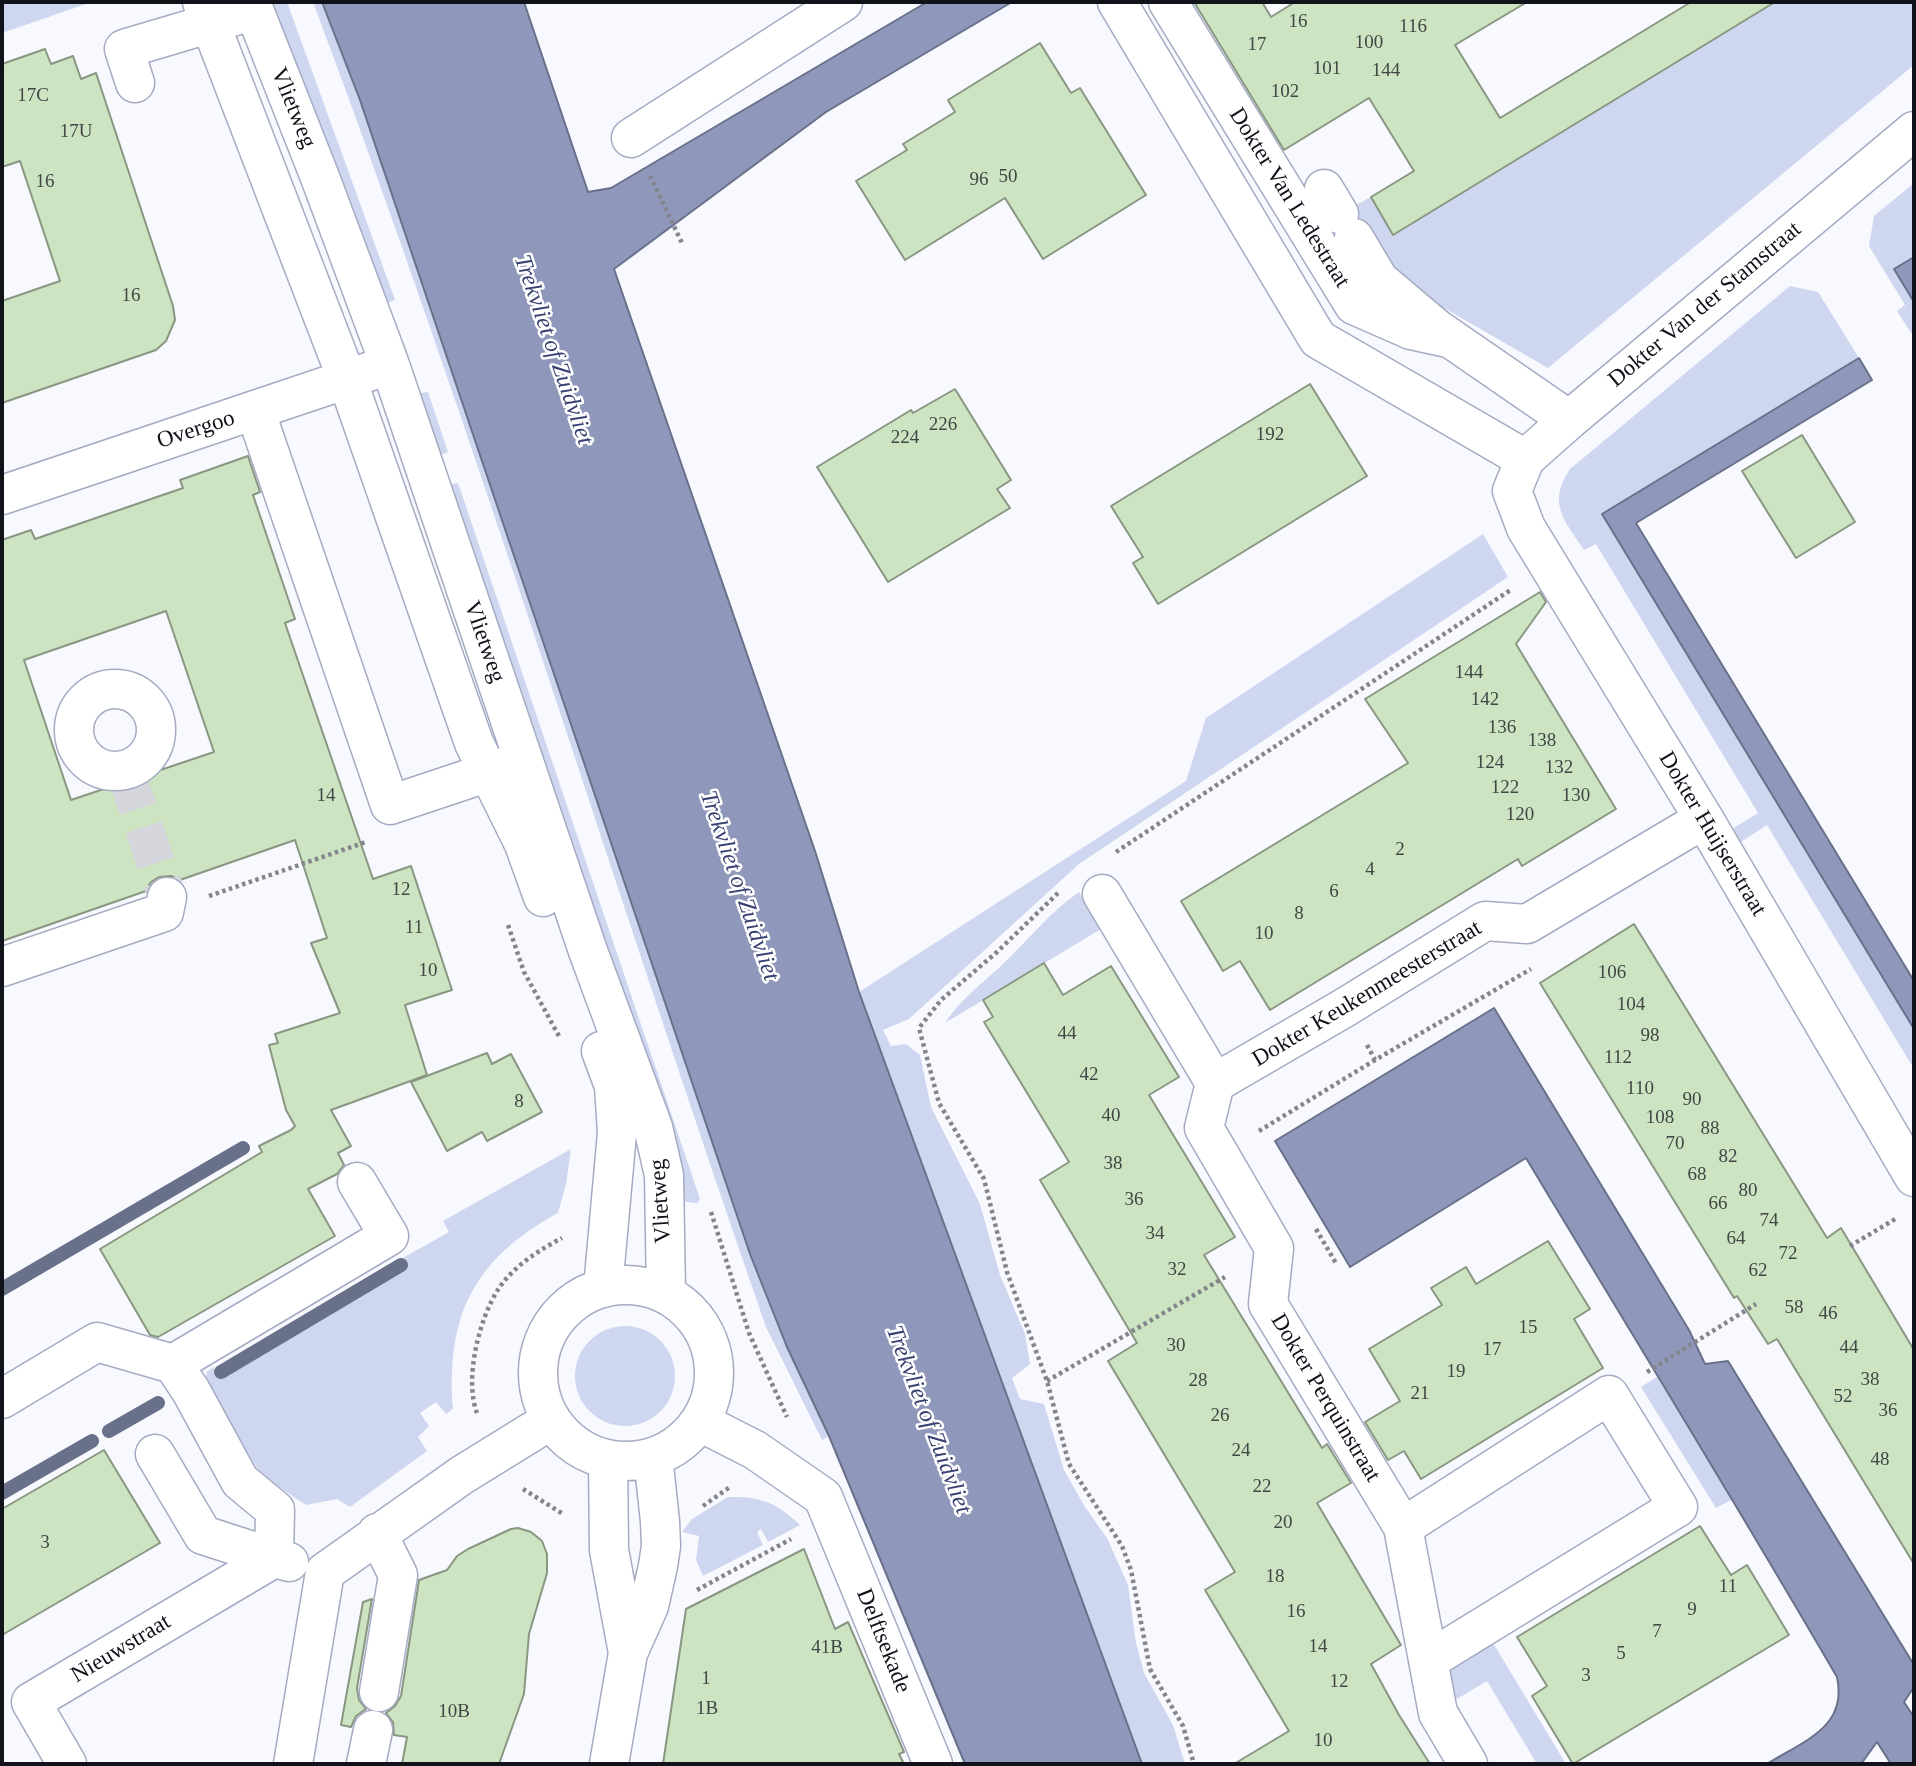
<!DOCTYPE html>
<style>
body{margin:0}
#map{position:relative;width:1916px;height:1766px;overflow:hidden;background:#f8f9fe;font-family:"Times New Roman",serif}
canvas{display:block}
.frame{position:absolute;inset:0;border:4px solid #11131b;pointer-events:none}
</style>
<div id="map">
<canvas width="1916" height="1766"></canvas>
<div class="frame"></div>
</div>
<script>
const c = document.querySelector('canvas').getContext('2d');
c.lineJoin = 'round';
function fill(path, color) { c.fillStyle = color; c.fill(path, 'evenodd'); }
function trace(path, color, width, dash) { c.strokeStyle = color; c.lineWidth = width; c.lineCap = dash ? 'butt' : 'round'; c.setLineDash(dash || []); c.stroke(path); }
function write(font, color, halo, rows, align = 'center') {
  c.font = font + ' "Times New Roman",serif'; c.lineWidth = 5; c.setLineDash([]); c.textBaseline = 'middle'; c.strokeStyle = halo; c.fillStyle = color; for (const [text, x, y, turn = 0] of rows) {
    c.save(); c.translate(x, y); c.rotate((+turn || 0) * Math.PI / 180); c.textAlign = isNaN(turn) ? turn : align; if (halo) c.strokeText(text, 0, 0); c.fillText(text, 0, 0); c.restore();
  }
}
fill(new Path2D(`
 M 2,2 L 92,2 L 2,33 Z
 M 272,2 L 287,2 L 395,300 L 382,305 Z
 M 313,2 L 322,2 L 360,100 L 750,1254 L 787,1347 L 829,1436 L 822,1440 L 766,1327 C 613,886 477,439 313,2 Z
 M 1691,2 L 1914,2 L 1914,65 L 1548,368 L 1444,308 L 1407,290 L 1370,226 L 1339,243 L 1326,221 L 1371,197 Z
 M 1914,183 L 1914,257 L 1894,269 L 1914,302 L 1914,331 L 1911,333 L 1897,311 L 1905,305 L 1869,246 L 1874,216 Z
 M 1790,286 L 1818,292 L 1859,358 L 1602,514 L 1914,1029 L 1914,1069 L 1767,825 L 1741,842 L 1732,829 L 1758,813 L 1596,544 L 1584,550 C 1564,520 1547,503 1570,469 Z
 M 428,392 L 448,452 L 435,457 L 414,394 Z
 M 458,483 L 700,1199 L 697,1203 L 677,1201 L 444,486 Z
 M 1483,534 L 1508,577 L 1079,864 L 909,1019 L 883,1030 L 891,1046 L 906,1044 L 920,1055 L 931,1107 L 980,1204 L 1000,1275 L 1025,1334 L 1030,1364 L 1012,1378 L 1020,1399 L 1044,1404 L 1064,1470 L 1085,1507 L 1107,1538 L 1128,1585 L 1136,1643 L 1144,1673 L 1173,1725 L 1185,1764 L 1142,1764 L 859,992 L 1186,781 L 1206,718 Z
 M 1079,892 L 1101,929 L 945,1023 C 963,996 985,982 1007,960 C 1031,937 1051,911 1079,892 Z
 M 571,1149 L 566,1184 L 558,1213 C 474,1259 446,1315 453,1409 L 446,1414 L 436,1402 L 420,1413 L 429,1426 L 418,1437 L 427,1451 L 350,1507 L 337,1499 L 306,1505 L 261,1475 L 205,1381 L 207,1372 L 213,1367 L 222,1379 L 407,1267 L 401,1259 L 449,1232 L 443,1221 Z
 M575 1376a50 50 0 1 1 100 0a50 50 0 1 1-100 0Z
 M 1657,1377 L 1733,1499 L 1716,1508 L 1641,1387 Z
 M 728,1497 C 761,1496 777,1503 800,1525 L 768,1542 L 761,1529 L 757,1532 L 763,1545 L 703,1576 L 696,1560 L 699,1536 L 682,1532 L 692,1519 Z
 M 1493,1643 L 1566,1764 L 1537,1764 L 1487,1681 L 1457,1699 L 1443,1679 L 1443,1673 Z`), '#cfd6f0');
const water = new Path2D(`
 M 322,2 L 524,2 L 588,192 L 611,188 L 927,2 L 1012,2 L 826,112 L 614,269 L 815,851 L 859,992 L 1142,1764 L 965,1764 L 829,1436 L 787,1347 L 750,1254 L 360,100 Z
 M 1914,257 L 1914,302 L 1894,269 Z
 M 1859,358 L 1872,380 L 1636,523 L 1914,981 L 1914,1029 L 1602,514 Z
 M 1494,1008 L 1689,1330 L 1705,1364 L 1728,1361 L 1914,1665 L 1914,1687 L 1904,1702 L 1914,1717 L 1914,1764 L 1891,1764 L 1877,1742 L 1861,1764 L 1767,1764 C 1803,1741 1848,1728 1837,1677 C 1736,1503 1630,1331 1526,1158 L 1350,1267 L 1275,1141 Z`);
fill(water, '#8f98ba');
trace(water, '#69708a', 2);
trace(new Path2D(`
 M 2,1289 L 243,1148
 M 221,1372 L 401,1265
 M 109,1431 L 158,1403
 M 2,1493 L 92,1441`), '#69708a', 14);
const building = new Path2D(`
 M 1194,2 L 1262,2 L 1271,17 L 1295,2 L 1527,2 L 1455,45 L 1500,118 L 1691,2 L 1775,2 L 1393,235 L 1371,197 L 1414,171 L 1369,98 L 1284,150 Z
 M 1040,43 L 1071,93 L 1080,88 L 1146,195 L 1043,259 L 1005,198 L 905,260 L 856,181 L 907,150 L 903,144 L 955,112 L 948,100 Z
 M 45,49 L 51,64 L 73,56 L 81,79 L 96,73 L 173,306 L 175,320 L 166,341 L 156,350 L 2,403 L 2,301 L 60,281 L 20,161 L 2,167 L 2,64 Z
 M 1310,384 L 1367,476 L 1158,604 L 1133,563 L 1143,557 L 1111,506 Z
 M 955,389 L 1011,480 L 997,489 L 1010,508 L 888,582 L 817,467 L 911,410 L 913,413 Z
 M 1802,435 L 1855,522 L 1796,558 L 1742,471 Z
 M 248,456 L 260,492 L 253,495 L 295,619 L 285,623 L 373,879 L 411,866 L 452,990 L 405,1005 L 427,1075 L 331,1110 L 351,1146 L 338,1153 L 344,1165 L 337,1174 L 308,1189 L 335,1236 L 158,1337 L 150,1335 L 100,1249 L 262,1152 L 259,1146 L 291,1130 L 295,1126 L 286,1110 L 269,1045 L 278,1043 L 275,1034 L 340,1013 L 311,943 L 327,938 L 295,840 L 180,880 L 171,876 L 159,877 L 151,882 L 146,891 L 2,941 L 2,540 L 31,530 L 35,539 L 183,488 L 180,480 ZM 166,611 L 214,752 L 71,800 L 24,660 Z
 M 1540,592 L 1546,602 L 1516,644 L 1616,809 L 1522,866 L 1518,859 L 1270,1010 L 1240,961 L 1223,971 L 1181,901 L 1408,763 L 1365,699 Z
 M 1634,924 L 1827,1238 L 1841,1228 L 1914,1350 L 1914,1564 L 1777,1339 L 1768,1344 L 1737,1296 L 1734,1298 L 1540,983 Z
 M 1044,963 L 1063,995 L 1111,966 L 1179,1077 L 1149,1095 L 1235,1237 L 1204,1255 L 1322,1448 L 1327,1444 L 1351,1483 L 1317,1503 L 1401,1645 L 1371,1664 L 1399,1715 L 1430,1764 L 1234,1764 L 1289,1731 L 1205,1590 L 1235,1572 L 1108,1361 L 1137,1343 L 1040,1180 L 1069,1162 L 984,1022 L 993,1017 L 983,1000 Z
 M 487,1053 L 492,1064 L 511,1054 L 542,1112 L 487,1141 L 482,1132 L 447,1151 L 411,1082 Z
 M 1548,1241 L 1590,1309 L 1574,1319 L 1603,1368 L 1421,1479 L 1404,1451 L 1388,1460 L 1365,1422 L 1400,1401 L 1369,1349 L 1442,1305 L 1431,1288 L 1466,1267 L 1476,1284 Z
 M 104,1450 L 160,1543 L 2,1635 L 2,1509 Z
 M 1700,1526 L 1731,1575 L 1747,1565 L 1789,1635 L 1573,1764 L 1532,1696 L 1547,1686 L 1517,1637 Z
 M 518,1528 L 531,1532 L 542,1541 L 547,1554 L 547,1573 L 529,1634 L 524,1694 L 499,1764 L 402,1764 L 407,1737 L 394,1735 L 393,1722 L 386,1713 L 395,1706 L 401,1696 L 419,1580 L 447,1570 L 457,1556 L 468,1549 L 511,1529 Z
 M 804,1549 L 835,1629 L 848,1622 L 904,1752 L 899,1754 L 904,1764 L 663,1764 L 686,1609 Z
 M 372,1599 L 357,1688 L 359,1700 L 366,1709 L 356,1716 L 351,1727 L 341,1725 L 363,1602 Z`);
fill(building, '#cde4c2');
trace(building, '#899682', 2);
trace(new Path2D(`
 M 126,773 L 167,897`), '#d5d6dc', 38, [38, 19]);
const minor = new Path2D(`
 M 202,2 L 347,379 L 474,743 L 524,844 L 543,897
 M 251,2 L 321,180 L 390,365 L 588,951 L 653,1127 L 664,1175 L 666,1294
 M 1117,2 L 1318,339 L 1525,459
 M 1168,2 L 1354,305 L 1411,330 L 1452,339
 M 135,83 L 124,49 L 235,16
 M 1914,131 L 1569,420 L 1525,459 L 1512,491 L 1526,528 L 1704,819 L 1914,1177
 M 631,138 L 843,2
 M 1324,189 L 1339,214
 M 1354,238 L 1379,280 L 1437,329 L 1569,420
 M 255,410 L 390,805 L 513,764
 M 2,495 L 371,371
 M74 730a41 41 0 1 1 82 0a41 41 0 1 1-82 0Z
 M 1102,894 L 1215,1083 L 1204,1128 L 1274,1248 L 1268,1304 L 1403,1527
 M 2,967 L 164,912 L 167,897
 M 601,1051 L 614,1086 L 617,1133 L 603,1288
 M 1215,1083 L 1344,1008 L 1485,921 L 1527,924 L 1704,819
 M538 1373a88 88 0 1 1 176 0a88 88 0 1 1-176 0Z
 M 2,1399 L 97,1342 L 173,1364
 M 700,1422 L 755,1450 L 823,1497 L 933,1764
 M 155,1454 L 203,1535 L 274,1558 L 275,1510 L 240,1481 L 191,1391 L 173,1364 L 389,1236 L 357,1182
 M 608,1460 L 609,1550 L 628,1653
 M 377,1533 L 398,1575 L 379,1692
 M 1429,1660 L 1678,1507 L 1609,1395 L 1403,1527 L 1438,1713 L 1468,1764
 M 67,1764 L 31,1702 L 274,1558 L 289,1562
 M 293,1764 L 325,1572 L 462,1475 L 551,1420
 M 366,1764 L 373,1730
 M 609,1764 L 628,1653 L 649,1606 L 658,1566 L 661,1546 L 660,1521 L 653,1457`);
trace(minor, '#a4abc2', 41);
trace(new Path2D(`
 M 650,176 L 682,243
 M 1116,852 L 1512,589
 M 1058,893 L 997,952 L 941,1000 L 919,1028 L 939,1103 L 984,1179 L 1007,1272 L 1047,1381 L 1069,1464 L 1122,1546 L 1131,1570 L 1150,1669 L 1183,1726 L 1194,1764
 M 209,896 L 366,842
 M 508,925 L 524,972 L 560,1038
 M 1367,1045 L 1375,1060
 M 1259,1131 L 1375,1060 L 1531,969
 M 711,1212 L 749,1333 L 787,1417
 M 1316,1229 L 1337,1265
 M 1850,1246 L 1897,1218
 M 1647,1372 L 1756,1304
 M 1047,1381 L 1225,1277
 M 477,1413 C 464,1380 479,1318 499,1288 C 514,1266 539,1250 562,1238
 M 523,1489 L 563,1514
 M 703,1506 L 730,1487
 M 697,1590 L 791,1539`), '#84858c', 4.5, [3.5, 3.5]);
trace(minor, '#fff', 38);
write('19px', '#404745', null, [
 ["16",1298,22],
 ["116",1413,27],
 ["100",1369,43],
 ["17",1257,45],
 ["101",1327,69],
 ["144",1386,71],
 ["102",1285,92],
 ["17C",33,96],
 ["17U",76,132],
 ["50",1008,177],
 ["96",979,180],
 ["16",45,182],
 ["16",131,296],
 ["226",943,425],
 ["192",1270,435],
 ["224",905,438],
 ["144",1469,673],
 ["142",1485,700],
 ["136",1502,728],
 ["138",1542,741],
 ["124",1490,763],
 ["132",1559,768],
 ["122",1505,788],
 ["14",326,796],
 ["130",1576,796],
 ["120",1520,815],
 ["2",1400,850],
 ["4",1370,870],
 ["12",401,890],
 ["6",1334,892],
 ["8",1299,914],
 ["11",414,928],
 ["10",1264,934],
 ["10",428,971],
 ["106",1612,973],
 ["104",1631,1005],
 ["44",1067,1034],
 ["98",1650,1036],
 ["112",1618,1058],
 ["42",1089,1075],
 ["110",1640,1089],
 ["90",1692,1100],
 ["8",519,1102],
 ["40",1111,1116],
 ["108",1660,1118],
 ["88",1710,1129],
 ["70",1675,1144],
 ["82",1728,1157],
 ["38",1113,1164],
 ["68",1697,1175],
 ["80",1748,1191],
 ["36",1134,1200],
 ["66",1718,1204],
 ["74",1769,1221],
 ["34",1155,1234],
 ["64",1736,1239],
 ["72",1788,1254],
 ["32",1177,1270],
 ["62",1758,1271],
 ["58",1794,1308],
 ["46",1828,1314],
 ["15",1528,1328],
 ["30",1176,1346],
 ["44",1849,1348],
 ["17",1492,1350],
 ["19",1456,1372],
 ["38",1870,1380],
 ["28",1198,1381],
 ["21",1420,1394],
 ["52",1843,1397],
 ["36",1888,1411],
 ["26",1220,1416],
 ["24",1241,1451],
 ["48",1880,1460],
 ["22",1262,1487],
 ["20",1283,1523],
 ["3",45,1543],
 ["18",1275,1577],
 ["11",1728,1587],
 ["9",1692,1610],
 ["16",1296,1612],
 ["7",1657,1632],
 ["14",1318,1647],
 ["41B",827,1648],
 ["5",1621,1654],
 ["3",1586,1676],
 ["1",706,1679],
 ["12",1339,1682],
 ["1B",707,1709],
 ["10B",454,1712],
 ["10",1323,1741]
]);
write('23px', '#11131b', '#fff', [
 ["Vlietweg",293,108,68],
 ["Dokter Van Ledestraat",1289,198,58],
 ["Dokter Van der Stamstraat",1705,305,-40],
 ["Overgoo",196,430,-18],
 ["Vlietweg",484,642,71],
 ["Dokter Huijserstraat",1712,834,59],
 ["Dokter Keukenmeesterstraat",1367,994,-31],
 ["Vlietweg",661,1201,-94],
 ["Dokter Perquinstraat",1325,1398,59],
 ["Delftsekade",883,1641,68],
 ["Nieuwstraat",121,1649,-31]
]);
write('italic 24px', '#384272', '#fff', [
 ["Trekvliet of Zuidvliet",553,350,71],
 ["Trekvliet of Zuidvliet",739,886,71],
 ["Trekvliet of Zuidvliet",928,1420,69]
]);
</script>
